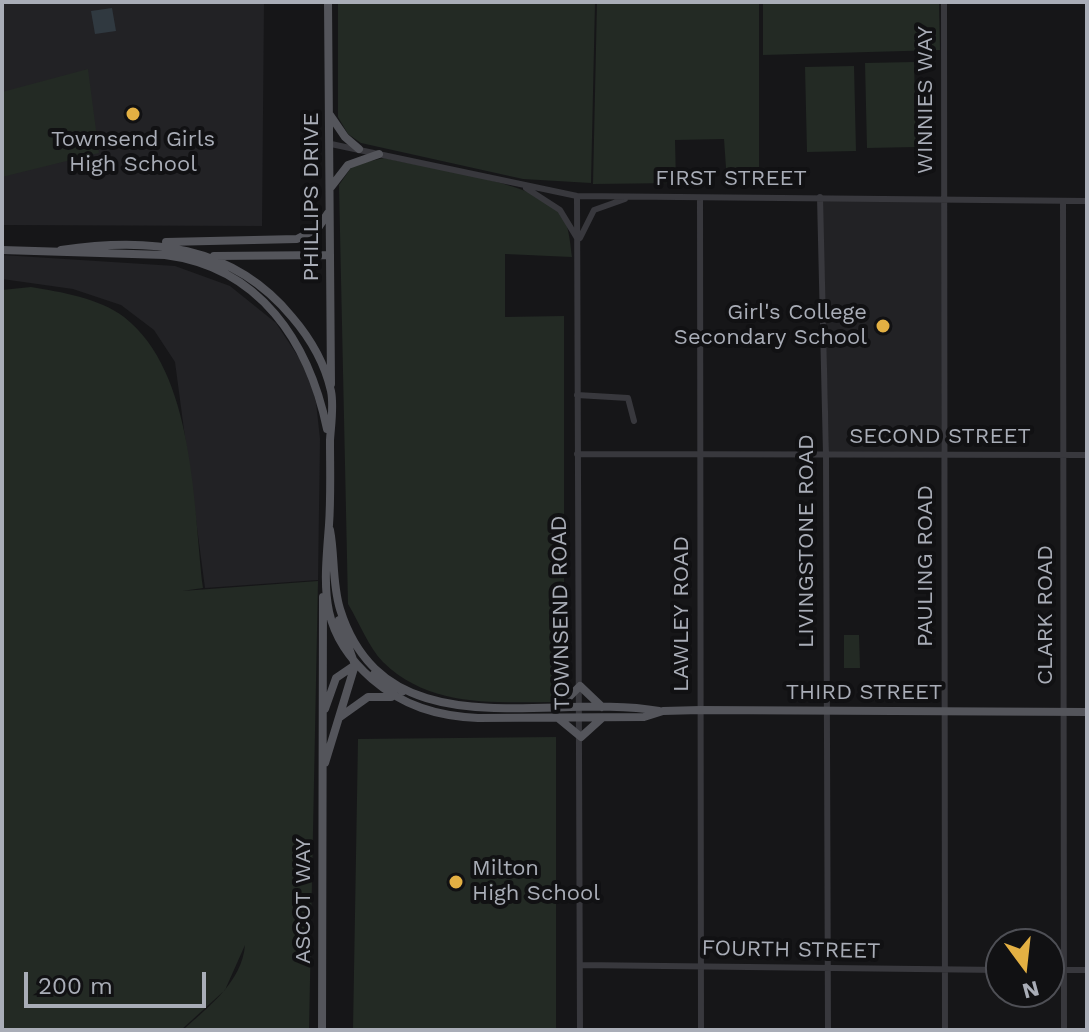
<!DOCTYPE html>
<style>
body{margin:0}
#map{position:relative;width:1089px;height:1032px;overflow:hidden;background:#161618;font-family:"Work Sans",sans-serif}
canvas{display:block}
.frame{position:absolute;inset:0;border:4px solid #a9adb7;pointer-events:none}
.north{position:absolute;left:985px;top:928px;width:80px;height:80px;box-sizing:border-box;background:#111113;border:2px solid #4e4f55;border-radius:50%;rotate:165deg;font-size:22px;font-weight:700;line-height:32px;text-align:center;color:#a9adb7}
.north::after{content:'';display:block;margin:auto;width:28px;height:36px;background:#e3b043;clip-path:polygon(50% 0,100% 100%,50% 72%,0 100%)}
.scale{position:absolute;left:24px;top:972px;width:182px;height:36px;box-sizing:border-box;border:4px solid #a9adb7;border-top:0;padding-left:10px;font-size:24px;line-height:28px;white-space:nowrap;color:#a9adb7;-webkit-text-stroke:6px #111113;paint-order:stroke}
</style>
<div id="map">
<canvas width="1089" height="1032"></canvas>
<div class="frame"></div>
<div class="north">N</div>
<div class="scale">200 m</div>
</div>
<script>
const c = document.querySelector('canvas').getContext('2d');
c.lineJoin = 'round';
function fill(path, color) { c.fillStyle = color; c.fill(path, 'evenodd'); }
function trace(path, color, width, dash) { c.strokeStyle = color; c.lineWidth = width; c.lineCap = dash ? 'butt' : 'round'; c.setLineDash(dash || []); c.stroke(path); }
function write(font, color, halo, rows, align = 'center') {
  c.font = font + ' "Work Sans",sans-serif'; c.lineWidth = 8; c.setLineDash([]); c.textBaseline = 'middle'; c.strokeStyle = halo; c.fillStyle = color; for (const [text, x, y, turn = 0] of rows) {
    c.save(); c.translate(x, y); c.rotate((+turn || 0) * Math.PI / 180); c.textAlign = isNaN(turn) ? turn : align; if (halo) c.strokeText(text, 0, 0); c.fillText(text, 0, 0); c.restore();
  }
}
fill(new Path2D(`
 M 2,2 L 264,2 L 262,226 L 2,225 Z
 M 822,199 L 942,201 L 941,452 L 829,452 Z
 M 2,255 L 175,266 L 230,286 L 276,323 L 307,370 L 316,402 L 320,439 L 318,580 L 205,588 L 175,362 L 154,330 L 121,305 L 73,289 L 2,279 Z`), '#222225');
fill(new Path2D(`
 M 338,2 L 595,2 L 591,183 L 523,179 L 361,143 L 348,134 L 338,117 Z
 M 597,2 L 759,2 L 759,182 L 727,182 L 724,139 L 675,140 L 676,183 L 593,184 Z
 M 763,2 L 939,2 L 940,50 L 763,55 Z
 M 914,62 L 916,147 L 867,148 L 865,63 Z
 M 854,66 L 856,151 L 807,152 L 805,67 Z
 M 88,69 L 99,153 L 2,177 L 2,92 Z
 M 384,158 C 424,167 532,182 558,209 C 569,221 570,242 572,257 L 505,254 L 505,317 L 564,316 L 564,694 L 559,702 C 498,702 431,709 383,662 C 369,648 359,622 348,604 L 339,185 L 353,165 Z
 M 31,287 C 61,292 99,298 124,317 C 195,372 193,505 203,588 L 182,591 L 318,581 L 309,1030 L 183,1030 C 209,1006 242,982 245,945 L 225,990 L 181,1030 L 2,1030 L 2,290 Z
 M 844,635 L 859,635 L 860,668 L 844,668 Z
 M 556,737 L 556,1030 L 353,1030 L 358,739 Z`), '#232a24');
fill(new Path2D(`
 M 112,8 L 116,31 L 95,34 L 91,11 Z`), '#303940');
trace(new Path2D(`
 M 944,2 L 945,1030
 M 331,144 L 577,196 L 1087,201
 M 526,188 L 560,210 L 577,238
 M 577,196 L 580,1030
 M 820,197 L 826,454 L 828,1030
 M 700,198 L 701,1030
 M 1063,201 L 1064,1030
 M 580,238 L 594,210 L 625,199
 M 577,395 L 628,398 L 634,421
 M 577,454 L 1087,455
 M 580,965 L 1001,970
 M 1049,970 L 1087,970`), '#38383d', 6);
trace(new Path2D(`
 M 328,2 L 331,384
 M 330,115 L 345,137 L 359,149
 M 331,187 L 348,165 L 379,154
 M 166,242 L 297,239 L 318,228 L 328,213
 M 2,250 L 165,255 C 260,267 309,342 327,429
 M 61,250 C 149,237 232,244 292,317 C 310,338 325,364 331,391 C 334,406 331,425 330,440 C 330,468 331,497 329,525 C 324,589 318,632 372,679 C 403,706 437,716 478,718 L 644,717 L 663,711 L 700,710 L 1087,712
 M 214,256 L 329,255
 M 330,530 C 335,556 332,583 340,609 C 385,754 551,691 659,711
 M 374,674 L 403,691
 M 559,707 L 580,686 L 602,707
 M 325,709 L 336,678 L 355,665
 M 340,717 L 368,697 L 391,697
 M 558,718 L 581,737 L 602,718
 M 325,763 L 355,665 L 339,620
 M 322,1030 L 323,597`), '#54555b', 8);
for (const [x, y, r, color] of [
 [133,114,8,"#e3b043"],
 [883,326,8,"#e3b043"],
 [456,882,8,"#e3b043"]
]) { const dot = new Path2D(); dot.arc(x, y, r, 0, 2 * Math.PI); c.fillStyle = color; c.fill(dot); trace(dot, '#111113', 3); }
write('22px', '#a9adb7', '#111113', [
 ["WINNIES WAY",926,100,-90],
 ["FIRST STREET",731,179],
 ["PHILLIPS DRIVE",312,197,-90],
 ["SECOND STREET",940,437],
 ["LIVINGSTONE ROAD",807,541,-90],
 ["PAULING ROAD",926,566,-90],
 ["TOWNSEND ROAD",561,613,-91],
 ["LAWLEY ROAD",682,614,-90],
 ["CLARK ROAD",1046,615,-90],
 ["THIRD STREET",864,693],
 ["ASCOT WAY",304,901,-90],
 ["FOURTH STREET",791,950,1]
]);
write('22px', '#a9adb7', '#111113', [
 ["Townsend Girls",133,140],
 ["High School",133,165],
 ["Girl's College",867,313,"right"],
 ["Secondary School",867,338,"right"],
 ["Milton",472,869,"left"],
 ["High School",472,894,"left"]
]);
</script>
